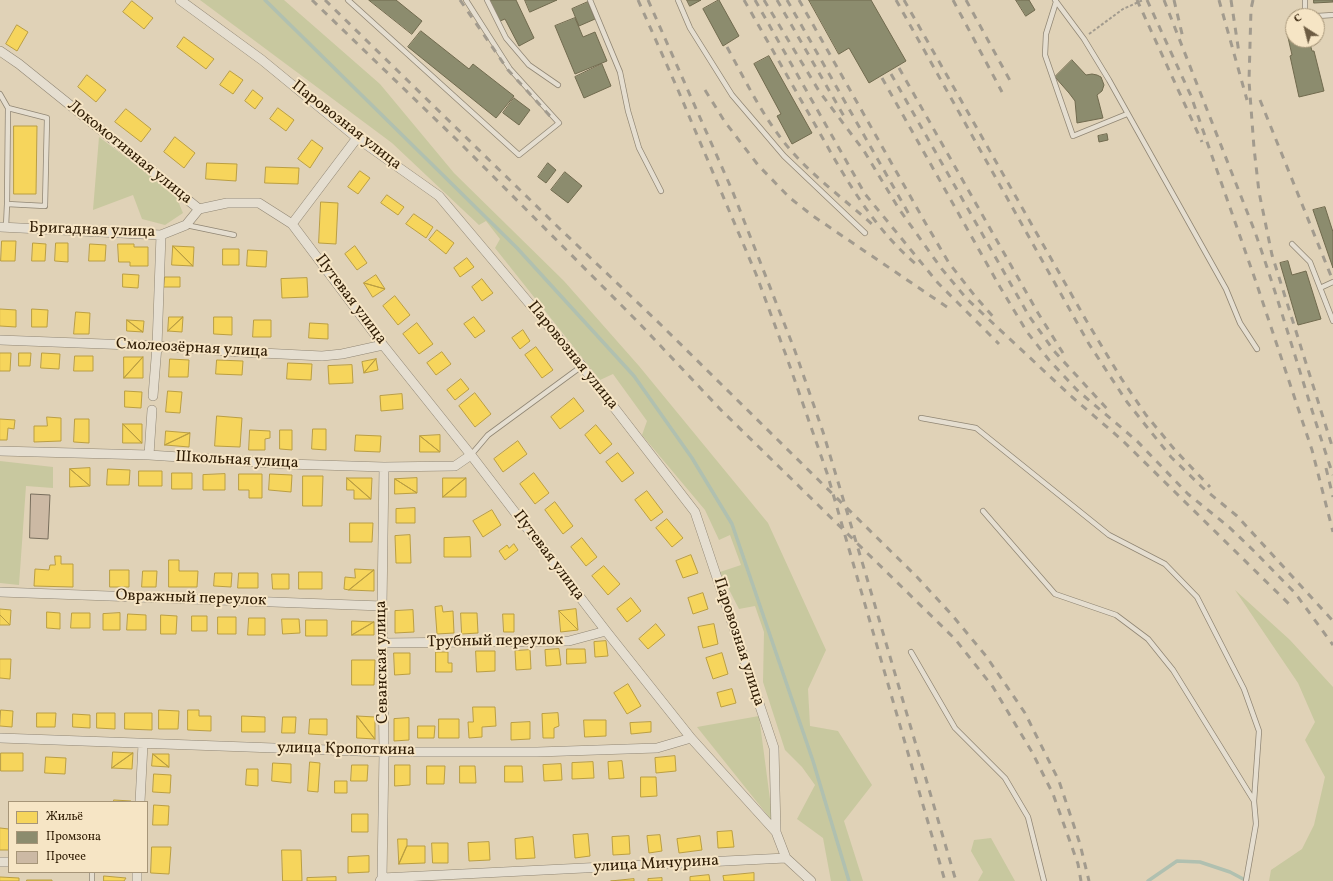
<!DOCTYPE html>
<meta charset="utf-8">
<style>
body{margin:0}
#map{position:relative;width:1333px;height:881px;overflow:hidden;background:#e0d2b7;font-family:Vollkorn,serif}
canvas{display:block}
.legend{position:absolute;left:8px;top:801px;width:140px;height:72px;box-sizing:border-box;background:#f6e5c5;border:1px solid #a69578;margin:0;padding:5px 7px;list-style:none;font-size:12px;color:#2f1c04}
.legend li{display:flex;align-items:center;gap:8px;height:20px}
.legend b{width:20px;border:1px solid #a69578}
.north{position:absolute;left:1285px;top:8px;width:40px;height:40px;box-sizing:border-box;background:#f6e5c5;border:1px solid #a69578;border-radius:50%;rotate:324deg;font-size:11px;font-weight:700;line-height:16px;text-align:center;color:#2f1c04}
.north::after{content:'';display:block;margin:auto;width:14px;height:18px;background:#6d5c43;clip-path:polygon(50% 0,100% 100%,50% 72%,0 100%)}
</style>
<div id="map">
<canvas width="1333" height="881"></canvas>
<ul class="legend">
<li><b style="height:11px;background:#f6d55c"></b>Жильё</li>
<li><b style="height:11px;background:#8c8c6e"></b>Промзона</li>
<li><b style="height:11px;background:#ccb9a4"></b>Прочее</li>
</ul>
<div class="north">С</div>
</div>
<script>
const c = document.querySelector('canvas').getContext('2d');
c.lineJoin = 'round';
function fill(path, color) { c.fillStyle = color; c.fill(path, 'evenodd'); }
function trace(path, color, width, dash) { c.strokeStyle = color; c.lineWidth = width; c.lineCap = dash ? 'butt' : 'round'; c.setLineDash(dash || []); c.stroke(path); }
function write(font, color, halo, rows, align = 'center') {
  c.font = font + ' Vollkorn,serif'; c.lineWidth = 4; c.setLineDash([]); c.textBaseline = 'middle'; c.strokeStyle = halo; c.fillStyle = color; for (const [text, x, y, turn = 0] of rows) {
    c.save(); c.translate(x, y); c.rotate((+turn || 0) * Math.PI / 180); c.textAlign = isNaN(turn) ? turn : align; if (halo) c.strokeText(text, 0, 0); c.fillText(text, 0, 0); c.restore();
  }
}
fill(new Path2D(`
 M 200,0 L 284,0 L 380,84 L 454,173 L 564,281 L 639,366 L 768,523 L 826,650 L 808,689 L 810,726 L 838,731 L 872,785 L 844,821 L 863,881 L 831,881 L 823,838 L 797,819 L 815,785 L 802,767 L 785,750 L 763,682 L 764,632 L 755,606 L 739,609 L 720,572 L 741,565 L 730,535 L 719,540 L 705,510 L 642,435 L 647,421 L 613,374 L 600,380 L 495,248 L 500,239 L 486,221 L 479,225 L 392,143 Z
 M 99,137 L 175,194 L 183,213 L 165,225 L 142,219 L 133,195 L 93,210 Z
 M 0,461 L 53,467 L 53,488 L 26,486 L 19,585 L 0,583 Z
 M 1235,590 L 1290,640 L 1333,687 L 1333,881 L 1269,881 L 1271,870 L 1302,849 L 1314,825 L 1325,777 L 1305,740 L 1315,722 L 1298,683 Z
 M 759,716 L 773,822 L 697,727 Z
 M 991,838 L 1015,881 L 978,881 L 983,872 L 971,851 L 974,840 Z`), '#c8c89f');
const homes = new Path2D(`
 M 132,1 L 153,18 L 144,29 L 123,12 Z
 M 17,25 L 28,32 L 17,51 L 6,44 Z
 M 184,37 L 214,59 L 206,69 L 177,47 Z
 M 230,71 L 243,80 L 233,94 L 220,85 Z
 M 87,75 L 106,90 L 96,102 L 78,87 Z
 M 253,90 L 263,98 L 255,109 L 245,101 Z
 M 278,108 L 294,120 L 286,131 L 270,119 Z
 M 126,109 L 151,129 L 141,142 L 115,122 Z
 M 14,126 L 37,126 L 36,194 L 14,194 Z
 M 175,137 L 195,153 L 184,168 L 164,152 Z
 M 312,140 L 323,148 L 310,168 L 298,159 Z
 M 207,163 L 237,164 L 236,181 L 206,179 Z
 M 266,167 L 299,168 L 298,184 L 265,183 Z
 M 360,171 L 370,178 L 358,194 L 348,187 Z
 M 387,195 L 404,207 L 398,215 L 381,203 Z
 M 321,202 L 338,203 L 336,244 L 319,243 Z
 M 414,214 L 433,227 L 426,238 L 406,224 Z
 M 437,230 L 454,243 L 446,254 L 429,240 Z
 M 2,241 L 16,241 L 15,261 L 1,261 Z
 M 33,243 L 46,244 L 45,261 L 32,261 Z
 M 56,243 L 68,243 L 68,262 L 55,261 Z
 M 90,244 L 106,245 L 105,261 L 89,261 Z
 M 118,244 L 134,244 L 134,247 L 148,247 L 148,266 L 130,266 L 130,262 L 119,262 Z
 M 173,246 L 194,247 L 193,266 Z
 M 173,246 L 193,266 L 172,265 Z
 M 355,246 L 367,263 L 357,270 L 345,254 Z
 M 223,249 L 239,249 L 239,265 L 223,265 Z
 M 248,250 L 267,251 L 266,267 L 247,266 Z
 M 467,258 L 474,267 L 460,277 L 454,268 Z
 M 123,274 L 139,275 L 138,288 L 123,287 Z
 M 376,275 L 385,289 L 364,283 Z
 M 165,277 L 180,277 L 180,287 L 164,287 Z
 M 307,278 L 308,297 L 282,298 L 281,279 Z
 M 482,279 L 493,293 L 482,301 L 472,287 Z
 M 364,283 L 385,289 L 373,297 Z
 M 395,296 L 410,315 L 398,325 L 383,306 Z
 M 0,309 L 16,310 L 16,327 L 0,326 Z
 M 32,309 L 48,310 L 47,327 L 32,327 Z
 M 76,312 L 90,313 L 89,334 L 74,334 Z
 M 169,317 L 183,317 L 168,331 Z
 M 183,317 L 182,332 L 168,331 Z
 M 214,317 L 232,317 L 232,335 L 214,334 Z
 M 474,317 L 485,331 L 475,338 L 464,324 Z
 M 127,320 L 143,332 L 127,331 Z
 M 127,320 L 144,321 L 143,332 Z
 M 254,320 L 271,320 L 271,337 L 253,337 Z
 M 310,323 L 328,324 L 328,339 L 309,338 Z
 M 417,323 L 433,344 L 419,354 L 403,334 Z
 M 523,330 L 530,341 L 520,349 L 512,338 Z
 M 536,347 L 553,370 L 542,378 L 525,355 Z
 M 442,352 L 451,364 L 436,375 L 427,363 Z
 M 0,353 L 11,353 L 10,371 L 0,371 Z
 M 19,353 L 31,353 L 30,366 L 19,366 Z
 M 42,353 L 60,354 L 59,369 L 41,368 Z
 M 75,356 L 93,356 L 93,371 L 74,371 Z
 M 124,357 L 143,357 L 124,378 Z
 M 143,357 L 143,378 L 124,378 Z
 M 170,359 L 189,360 L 188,377 L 169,377 Z
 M 376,359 L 364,373 L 362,362 Z
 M 376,359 L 378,370 L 364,373 Z
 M 217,360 L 243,361 L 242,375 L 216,374 Z
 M 288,363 L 312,364 L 311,380 L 287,379 Z
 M 352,365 L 353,383 L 329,384 L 328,366 Z
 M 461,379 L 469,389 L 455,400 L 447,390 Z
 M 125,391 L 142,392 L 141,408 L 125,407 Z
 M 168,391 L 182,392 L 180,413 L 166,412 Z
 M 475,393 L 491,414 L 475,427 L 459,406 Z
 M 402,394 L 403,409 L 381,411 L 380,396 Z
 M 574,398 L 584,411 L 560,429 L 551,417 Z
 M 217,416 L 242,418 L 240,447 L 215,446 Z
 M 47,417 L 61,418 L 61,441 L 34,442 L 34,426 L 47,426 Z
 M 0,419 L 15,420 L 14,429 L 8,428 L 7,440 L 0,440 Z
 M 75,419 L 89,419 L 89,443 L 74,442 Z
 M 123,424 L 142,443 L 123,443 Z
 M 123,424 L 142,424 L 142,443 Z
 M 596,425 L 612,444 L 600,454 L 585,435 Z
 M 313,429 L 326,429 L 326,450 L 312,449 Z
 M 250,430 L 270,431 L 270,438 L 265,439 L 265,450 L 249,450 Z
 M 280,430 L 292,430 L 292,450 L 280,449 Z
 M 166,431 L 190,433 L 165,445 Z
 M 190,433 L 189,447 L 165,445 Z
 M 356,435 L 381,436 L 380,452 L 355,451 Z
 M 440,435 L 440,452 L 420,436 Z
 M 420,436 L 440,452 L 420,452 Z
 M 518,441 L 527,454 L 503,472 L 494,459 Z
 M 618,453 L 634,473 L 622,482 L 606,462 Z
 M 90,468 L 90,486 L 70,469 Z
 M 70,469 L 90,486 L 70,487 Z
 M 108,469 L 130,470 L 129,485 L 107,485 Z
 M 139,471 L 162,471 L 162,486 L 139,486 Z
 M 172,473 L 192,473 L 192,489 L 172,489 Z
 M 534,473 L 549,493 L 535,504 L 520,484 Z
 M 225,474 L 225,490 L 203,490 L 203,475 Z
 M 239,474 L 262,474 L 262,498 L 249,498 L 249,490 L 239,490 Z
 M 270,474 L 292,475 L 291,492 L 269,490 Z
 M 303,476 L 323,476 L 322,506 L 303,506 Z
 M 347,478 L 371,499 L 354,499 L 354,490 L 347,490 Z
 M 347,478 L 372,478 L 371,499 Z
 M 417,478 L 417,493 L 395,479 Z
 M 443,478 L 466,478 L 443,497 Z
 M 466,478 L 466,497 L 443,497 Z
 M 395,479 L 417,493 L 395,494 Z
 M 647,491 L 663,512 L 651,521 L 635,500 Z
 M 555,502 L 573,526 L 563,534 L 545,510 Z
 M 415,508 L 415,523 L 396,523 L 396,509 Z
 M 492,510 L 501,525 L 483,537 L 473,521 Z
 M 667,519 L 683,538 L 672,547 L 656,528 Z
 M 350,523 L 373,523 L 372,542 L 350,542 Z
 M 410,535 L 411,563 L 396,563 L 395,536 Z
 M 470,537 L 471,557 L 444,557 L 444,538 Z
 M 582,538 L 597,557 L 586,566 L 571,547 Z
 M 514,544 L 518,550 L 505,560 L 499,551 L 507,545 L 509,548 Z
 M 691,555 L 698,573 L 683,578 L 676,561 Z
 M 55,556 L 61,556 L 61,564 L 73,564 L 73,587 L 34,586 L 35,569 L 49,570 L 50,565 L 55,565 Z
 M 169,560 L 179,560 L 179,571 L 198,571 L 197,587 L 169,587 Z
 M 604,566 L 620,584 L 608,595 L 592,576 Z
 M 355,569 L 374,570 L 349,590 L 344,589 L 345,577 L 355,578 Z
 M 110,570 L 129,570 L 129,587 L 110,587 Z
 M 374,570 L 374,591 L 349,590 Z
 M 143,571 L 157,571 L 156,587 L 142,587 Z
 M 299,572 L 322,572 L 322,589 L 299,589 Z
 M 215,573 L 232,573 L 231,587 L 214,586 Z
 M 239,573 L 258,573 L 258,588 L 238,588 Z
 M 272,574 L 289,574 L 289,589 L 273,589 Z
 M 703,593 L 708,609 L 693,614 L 688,598 Z
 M 631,598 L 641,611 L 627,622 L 617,609 Z
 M 442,606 L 443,612 L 453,611 L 454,633 L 437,634 L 435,607 Z
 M 0,609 L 11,610 L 10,625 L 0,615 Z
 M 576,609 L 578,630 L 559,611 Z
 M 413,610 L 414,632 L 395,633 L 395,611 Z
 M 559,611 L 578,630 L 561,632 Z
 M 47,612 L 60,613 L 60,629 L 47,628 Z
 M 72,613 L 90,613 L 90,628 L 71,628 Z
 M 120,613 L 120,630 L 103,630 L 103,614 Z
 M 461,613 L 477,613 L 478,633 L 462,634 Z
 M 128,614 L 146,615 L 146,630 L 127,630 Z
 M 503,614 L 514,614 L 514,632 L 504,632 Z
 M 0,615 L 10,625 L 0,625 Z
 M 161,615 L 177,616 L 176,634 L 161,634 Z
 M 192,616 L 207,616 L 207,631 L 192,631 Z
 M 218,617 L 236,617 L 236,634 L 218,634 Z
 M 249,618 L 265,618 L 265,635 L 248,635 Z
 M 282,619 L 299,619 L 300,633 L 283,634 Z
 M 306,620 L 327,620 L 327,636 L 306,636 Z
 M 352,621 L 374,622 L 352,635 Z
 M 374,622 L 374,635 L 352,635 Z
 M 656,624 L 665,635 L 648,649 L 639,639 Z
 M 714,624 L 718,644 L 703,648 L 698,627 Z
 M 606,641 L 608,656 L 595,657 L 594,642 Z
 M 559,649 L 561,665 L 546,666 L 545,650 Z
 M 567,649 L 585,649 L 586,663 L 567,664 Z
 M 530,650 L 531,669 L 516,670 L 515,651 Z
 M 476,651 L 495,651 L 495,671 L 477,672 Z
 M 436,652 L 448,652 L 448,663 L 452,663 L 452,672 L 436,672 Z
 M 394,653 L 410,653 L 410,674 L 395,675 Z
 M 722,653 L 728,674 L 713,679 L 706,658 Z
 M 0,659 L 11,659 L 10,679 L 0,678 Z
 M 352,660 L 375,660 L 374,685 L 352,685 Z
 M 628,684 L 641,706 L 627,714 L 614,693 Z
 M 732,689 L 736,703 L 721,707 L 717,693 Z
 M 473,707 L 495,707 L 496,726 L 482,727 L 482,737 L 469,738 L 468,722 L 473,722 Z
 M 1,710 L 13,711 L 12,727 L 0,726 Z
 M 159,710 L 179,711 L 178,729 L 159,729 Z
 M 188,710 L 199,710 L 199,716 L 211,716 L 211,731 L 188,730 Z
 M 37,713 L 56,713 L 55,727 L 37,727 Z
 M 97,713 L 115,713 L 115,729 L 97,728 Z
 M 125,713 L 152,713 L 152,730 L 125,729 Z
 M 558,713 L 559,726 L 554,728 L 554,738 L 543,738 L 542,714 Z
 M 73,714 L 90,715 L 90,728 L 73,727 Z
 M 242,716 L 265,717 L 265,732 L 242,732 Z
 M 357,716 L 375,717 L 375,739 Z
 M 357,716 L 375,739 L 357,738 Z
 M 283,717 L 296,717 L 295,733 L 282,733 Z
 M 409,718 L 409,740 L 394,741 L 394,719 Z
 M 310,719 L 327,719 L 327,735 L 309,734 Z
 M 439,719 L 459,719 L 459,738 L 439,738 Z
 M 584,720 L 606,720 L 606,736 L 585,737 Z
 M 530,722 L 530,739 L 511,740 L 511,723 Z
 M 651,722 L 651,732 L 631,734 L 630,723 Z
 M 418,726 L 435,726 L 434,738 L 418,738 Z
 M 113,752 L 133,753 L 112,768 Z
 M 1,753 L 23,753 L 23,771 L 1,771 Z
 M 133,753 L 132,769 L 112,768 Z
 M 153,754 L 169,754 L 169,767 Z
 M 153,754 L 169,767 L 152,766 Z
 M 675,756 L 676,771 L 656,773 L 655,758 Z
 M 46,757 L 66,758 L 65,774 L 45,773 Z
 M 622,761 L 624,778 L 609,779 L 608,762 Z
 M 310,762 L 320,763 L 318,792 L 308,791 Z
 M 593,762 L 594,778 L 572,779 L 572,763 Z
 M 273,763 L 291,764 L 291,783 L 272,781 Z
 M 561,764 L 562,780 L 544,781 L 543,765 Z
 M 352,765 L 368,765 L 367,781 L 351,781 Z
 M 395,765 L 410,765 L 410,785 L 395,786 Z
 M 427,766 L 445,766 L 444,784 L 427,784 Z
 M 460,766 L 475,766 L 476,783 L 460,783 Z
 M 505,766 L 522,766 L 523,782 L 505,782 Z
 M 247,769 L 258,769 L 258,786 L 246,785 Z
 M 154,774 L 171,775 L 170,793 L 153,792 Z
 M 641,777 L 656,777 L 657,796 L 641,797 Z
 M 335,781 L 347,781 L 347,793 L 335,793 Z
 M 114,800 L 131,801 L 131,802 L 114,802 Z
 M 154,805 L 169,806 L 168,825 L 153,825 Z
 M 352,814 L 368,814 L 368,832 L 352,832 Z
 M 0,828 L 9,829 L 9,850 L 0,850 Z
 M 732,831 L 734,847 L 718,848 L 717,832 Z
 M 588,834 L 590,856 L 575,858 L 573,835 Z
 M 660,835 L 662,851 L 649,853 L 647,836 Z
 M 629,836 L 630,854 L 613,855 L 612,837 Z
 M 700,836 L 702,850 L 679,853 L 677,839 Z
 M 533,837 L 535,858 L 516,859 L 515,839 Z
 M 398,839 L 407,839 L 407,846 L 399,864 Z
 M 489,842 L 490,860 L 469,861 L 468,843 Z
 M 432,843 L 448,843 L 448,863 L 433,863 Z
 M 407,846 L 425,846 L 425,863 L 399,864 Z
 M 152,847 L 171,847 L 169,874 L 151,873 Z
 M 282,850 L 301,850 L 302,881 L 283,881 Z
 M 369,856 L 369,872 L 348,873 L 348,857 Z
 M 754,873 L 754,881 L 724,881 L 723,876 Z
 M 709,875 L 710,881 L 690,881 L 690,877 Z
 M 104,876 L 126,878 L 124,881 L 104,881 Z
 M 0,877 L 19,878 L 19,881 L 0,881 Z
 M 336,877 L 336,881 L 307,881 L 307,878 Z
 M 662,878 L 662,881 L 648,881 L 648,879 Z
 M 634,879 L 634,881 L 611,881 Z
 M 27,880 L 52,880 L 52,881 L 27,881 Z`);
fill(homes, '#f6d55c');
trace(homes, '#ba9e42', 1);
const industry = new Path2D(`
 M 369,0 L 396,0 L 422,21 L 412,34 Z
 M 490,0 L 516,0 L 534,38 L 519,46 L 505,19 L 500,21 Z
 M 525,0 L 557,0 L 530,12 Z
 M 687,0 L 701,0 L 690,6 Z
 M 719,0 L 739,36 L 723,46 L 703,9 Z
 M 809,0 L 871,0 L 906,61 L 869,83 L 849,48 L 839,54 Z
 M 1016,0 L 1029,0 L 1035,10 L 1026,16 Z
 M 1314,0 L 1333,0 L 1333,2 L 1314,3 Z
 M 588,2 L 595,19 L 579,26 L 572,9 Z
 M 575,18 L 583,37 L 595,32 L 607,61 L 575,74 L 555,26 Z
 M 421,31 L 469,69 L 473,64 L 514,96 L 496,118 L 408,47 Z
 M 1293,31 L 1293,40 L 1309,40 L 1312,51 L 1314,51 L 1324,91 L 1299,97 L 1290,56 L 1292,55 L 1287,33 Z
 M 769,56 L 812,133 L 792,144 L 777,116 L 781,114 L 754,64 Z
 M 1072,60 L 1086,75 L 1092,74 L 1097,75 L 1101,77 L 1104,85 L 1102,91 L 1097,95 L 1103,118 L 1077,123 L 1075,101 L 1069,93 L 1055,77 Z
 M 602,64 L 611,86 L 584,98 L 575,77 Z
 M 514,98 L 530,110 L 519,125 L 503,113 Z
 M 1107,134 L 1108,140 L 1099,142 L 1098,136 Z
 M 548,163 L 556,170 L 546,183 L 538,177 Z
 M 565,172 L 582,186 L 568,203 L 551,190 Z
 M 1325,207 L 1333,232 L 1333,268 L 1313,210 Z
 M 1288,261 L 1292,275 L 1306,271 L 1321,319 L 1298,325 L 1280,263 Z`);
fill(industry, '#8c8c6e');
trace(industry, '#706a4e', 1);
trace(new Path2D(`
 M 265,0 L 517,248 L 634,376 L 692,458 L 732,524 L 813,761 L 849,881
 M 1148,881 L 1177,861 L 1200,862 L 1230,872 L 1247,881`), '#b0c0b0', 3.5);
const building = new Path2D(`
 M 31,494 L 50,495 L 48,539 L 30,538 Z`);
fill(building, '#ccb9a4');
trace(building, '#776d5c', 1);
const lane = new Path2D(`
 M 348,0 L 519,155 L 559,123 L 510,69 L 466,0
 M 487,0 L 506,38 L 529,65 L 558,85
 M 590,0 L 620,72 L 628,111 L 639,148 L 661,191
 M 678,0 L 690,28 L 732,95 L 784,156 L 865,233
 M 1055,0 L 1084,39 L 1109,80 L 1226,289 L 1240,323 L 1257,349
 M 1305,0 L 1305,16
 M 1056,2 L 1046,34 L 1045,55 L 1073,136 L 1127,114
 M 1317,16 L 1333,15
 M 0,94 L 8,108 L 7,204 L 45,206 L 47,118 L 8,108
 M 186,225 L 234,235
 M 6,227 L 7,204
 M 1292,244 L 1310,262 L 1333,321
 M 1320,288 L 1333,282
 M 921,418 L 976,428 L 1109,535 L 1165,564 L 1197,597 L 1244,689 L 1259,731 L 1254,801 L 1256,824 L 1246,881
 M 471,455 L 488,435 L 582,366
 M 983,511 L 1055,594 L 1116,615 L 1148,639 L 1173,670 L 1254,801
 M 911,652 L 955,728 L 1005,778 L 1028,817 L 1044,881
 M 92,872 L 92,881`);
const street = new Path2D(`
 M 180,0 L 262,60 L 357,138 L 439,196 L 582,366 L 695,512 L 774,748 L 776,832
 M 0,51 L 19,64 L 199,209 L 227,203 L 259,203 L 292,224 L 383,345 L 471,455 L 606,631 L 691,738 L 776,832 L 786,858 L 811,881
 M 292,224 L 357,138
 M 0,227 L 161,235 L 186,225 L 199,209
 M 0,340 L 157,346 L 241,352 L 322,356 L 342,354 L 383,345
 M 153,396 L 157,346 L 161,235
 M 0,451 L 149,455 L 287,464 L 384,467 L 455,466 L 471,455
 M 149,455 L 152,410
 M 0,592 L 382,606
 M 383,643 L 569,641 L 606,631
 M 0,738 L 384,752 L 537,752 L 657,748 L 691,738
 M 140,802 L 143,744
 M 0,862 L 9,862
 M 382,878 L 786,858
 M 137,881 L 137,872
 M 380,881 L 382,878 L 384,752 L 382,606 L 384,467`);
trace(lane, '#908674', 6);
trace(street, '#908674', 10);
trace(new Path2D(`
 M 1089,34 L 1123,9 L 1143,0`), '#a29b8e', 2, [3, 2]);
trace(lane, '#e5ded0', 4.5);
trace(street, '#e5ded0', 9);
trace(new Path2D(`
 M 312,0 L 459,142 L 639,323 L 721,410 L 955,639 L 993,687 L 1032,752 L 1053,794 L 1078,864 L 1081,881
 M 325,0 L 559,228 L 657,321 L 917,577 L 952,615 L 986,656 L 1025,713 L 1059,781 L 1080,844 L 1089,881
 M 460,0 L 508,70 L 550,116
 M 638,0 L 678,90 L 756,274 L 787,358 L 827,473 L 945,881
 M 648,0 L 732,190 L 795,351 L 823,432 L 866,575 L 956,881
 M 744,0 C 767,40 790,81 813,121 C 843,174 870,225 917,265
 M 755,0 L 865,194 L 938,283 L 999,344
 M 764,0 L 819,91 L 864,151 L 899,209 L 941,268 L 967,299 L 1072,397 L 1122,440 L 1289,604
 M 777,0 L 845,118
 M 787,0 L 910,216
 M 799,0 L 926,224 L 949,263 L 975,296 L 996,320
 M 896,0 L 1089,344 L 1127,402 L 1171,457 L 1203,488 L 1237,516 L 1333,621
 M 904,0 L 1086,320 L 1121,378 L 1146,415 L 1175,450 L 1210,487
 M 953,0 L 1002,92
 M 966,0 L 1013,86
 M 1137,0 L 1202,142
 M 1147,0 L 1191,96 L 1256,282 L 1312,450 L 1333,532
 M 1164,0 L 1255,232 C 1283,312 1306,395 1333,475
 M 1174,0 L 1183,38
 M 1219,0 L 1247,100
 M 1231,0 L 1239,53
 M 1253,0 L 1251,9 L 1249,81 L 1254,148 L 1259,192 L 1272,255 L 1333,449
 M 727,47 C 744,78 759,109 780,137 C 805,171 842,197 873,225
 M 899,68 L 1038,313 L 1063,353
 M 891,74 L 1029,316 L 1054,351 L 1110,412
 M 882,78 L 1000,287 L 1027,332 L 1049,360 L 1077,390 L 1137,441 L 1188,494 L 1229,527 L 1255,552 L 1295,593 L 1333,645
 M 705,90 L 725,122 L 758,165 L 790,198 L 813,216 L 947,307
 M 1260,100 L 1333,281
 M 1326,468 L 1333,497`), '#a29b8e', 3, [7, 7]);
write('16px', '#2f1c04', '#f6e5c5', [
 ["Паровозная улица",346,126,38],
 ["Локомотивная улица",129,153,39],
 ["Бригадная улица",92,231,2],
 ["Путевая улица",350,300,53],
 ["Смолеозёрная улица",192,349,3],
 ["Паровозная улица",572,356,51],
 ["Школьная улица",237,461,3],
 ["Путевая улица",548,556,53],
 ["Овражный переулок",191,599,2],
 ["Трубный переулок",495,642,-1],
 ["Паровозная улица",738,642,72],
 ["Севанская улица",383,662,-91],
 ["улица Кропоткина",346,750,1],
 ["улица Мичурина",656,865,-3]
]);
</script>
